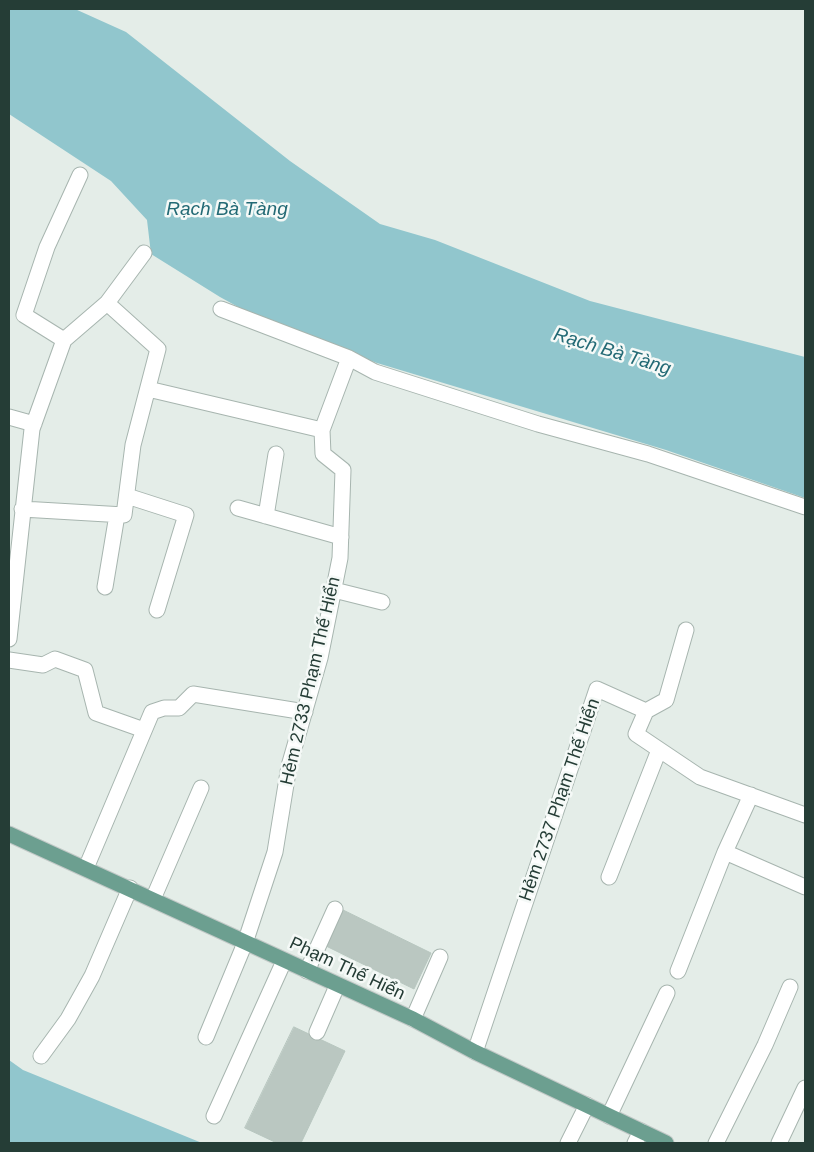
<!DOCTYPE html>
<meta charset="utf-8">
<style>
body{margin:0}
#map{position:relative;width:814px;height:1152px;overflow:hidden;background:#e4ede8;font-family:Arial,sans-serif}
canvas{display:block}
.frame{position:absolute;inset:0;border:10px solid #253d36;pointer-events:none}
</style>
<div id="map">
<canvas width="814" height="1152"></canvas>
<div class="frame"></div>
</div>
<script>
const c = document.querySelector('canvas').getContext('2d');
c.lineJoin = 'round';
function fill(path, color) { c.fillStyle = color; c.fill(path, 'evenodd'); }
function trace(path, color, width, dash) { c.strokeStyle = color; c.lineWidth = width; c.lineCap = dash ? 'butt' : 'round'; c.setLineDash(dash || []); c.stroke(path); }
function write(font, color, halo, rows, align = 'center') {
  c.font = font + ' Arial,sans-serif'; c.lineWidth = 5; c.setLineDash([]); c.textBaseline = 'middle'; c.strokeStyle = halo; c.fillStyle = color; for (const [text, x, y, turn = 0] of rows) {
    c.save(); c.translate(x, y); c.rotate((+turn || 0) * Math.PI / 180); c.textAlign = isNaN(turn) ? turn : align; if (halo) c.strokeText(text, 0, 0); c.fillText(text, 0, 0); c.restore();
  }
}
fill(new Path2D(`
 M 9,9 L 75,9 L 126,32 L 290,161 L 380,224 L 435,240 L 590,301 L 805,357 L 805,498 L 666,450 L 377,363 L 260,319 L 220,297 L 151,254 L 147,220 L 111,181 L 9,114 Z
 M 9,1060 L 23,1070 L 202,1143 L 9,1143 Z`), '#91c6cd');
const building = new Path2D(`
 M 341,909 L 431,953 L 414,989 L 324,945 Z
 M 294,1027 L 345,1051 L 301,1143 L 277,1143 L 245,1128 Z`);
fill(building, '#bac7c1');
trace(building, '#b7c6bf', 1);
const minor = new Path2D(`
 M 221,309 L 349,358
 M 64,340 L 107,303 L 144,253
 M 148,389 L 322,430
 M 9,417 L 34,424
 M 127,496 L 186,515 L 157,610
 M 238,508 L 341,537
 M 22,509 L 124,515 L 133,445 L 158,349 L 107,303
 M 266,516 L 276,454
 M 105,587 L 117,515
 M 334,590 L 382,602
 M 9,639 L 32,429 L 64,340 L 24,315 L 47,247 L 80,175
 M 9,660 L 43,665 L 55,659 L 85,670 L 96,713 L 144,730
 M 646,711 L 666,700 L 686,630
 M 725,852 L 805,887
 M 86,868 L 152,712 L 164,708 L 179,708 L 193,694 L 305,712
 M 609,877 L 659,750
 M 153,899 L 201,788
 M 307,971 L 335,909
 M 678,971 L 725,852 L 751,795
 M 413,1019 L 440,957
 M 317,1032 L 337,986
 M 206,1037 L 245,943 L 275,852 L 289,766 L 320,658 L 340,558 L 343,470 L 323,454 L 322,430 L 349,358 L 375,372 L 538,424 L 648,454 L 805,507
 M 475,1052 L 597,689 L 646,711 L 636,734 L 700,777 L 805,815
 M 41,1056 L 68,1019 L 92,976 L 130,888
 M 214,1116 L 284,961
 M 609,1116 L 667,993
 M 568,1143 L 587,1105
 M 635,1143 L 641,1131
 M 716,1143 L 765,1045 L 790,987
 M 779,1143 L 805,1088`);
const major = new Path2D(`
 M 9,834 L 413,1019 L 475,1052 L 666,1143`);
trace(minor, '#a7b5af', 17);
trace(major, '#c2c9c7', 17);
trace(minor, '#fff', 15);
trace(major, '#6c9f90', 15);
write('18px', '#253d36', '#f5f9f7', [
 ["Hẻm 2733 Phạm Thế Hiển",311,681,-77],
 ["Hẻm 2737 Phạm Thế Hiển",560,800,-71],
 ["Phạm Thế Hiển",347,969,25]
]);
write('italic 19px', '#236a75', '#f5f9f7', [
 ["Rạch Bà Tàng",227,210],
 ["Rạch Bà Tàng",612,352,17]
]);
</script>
